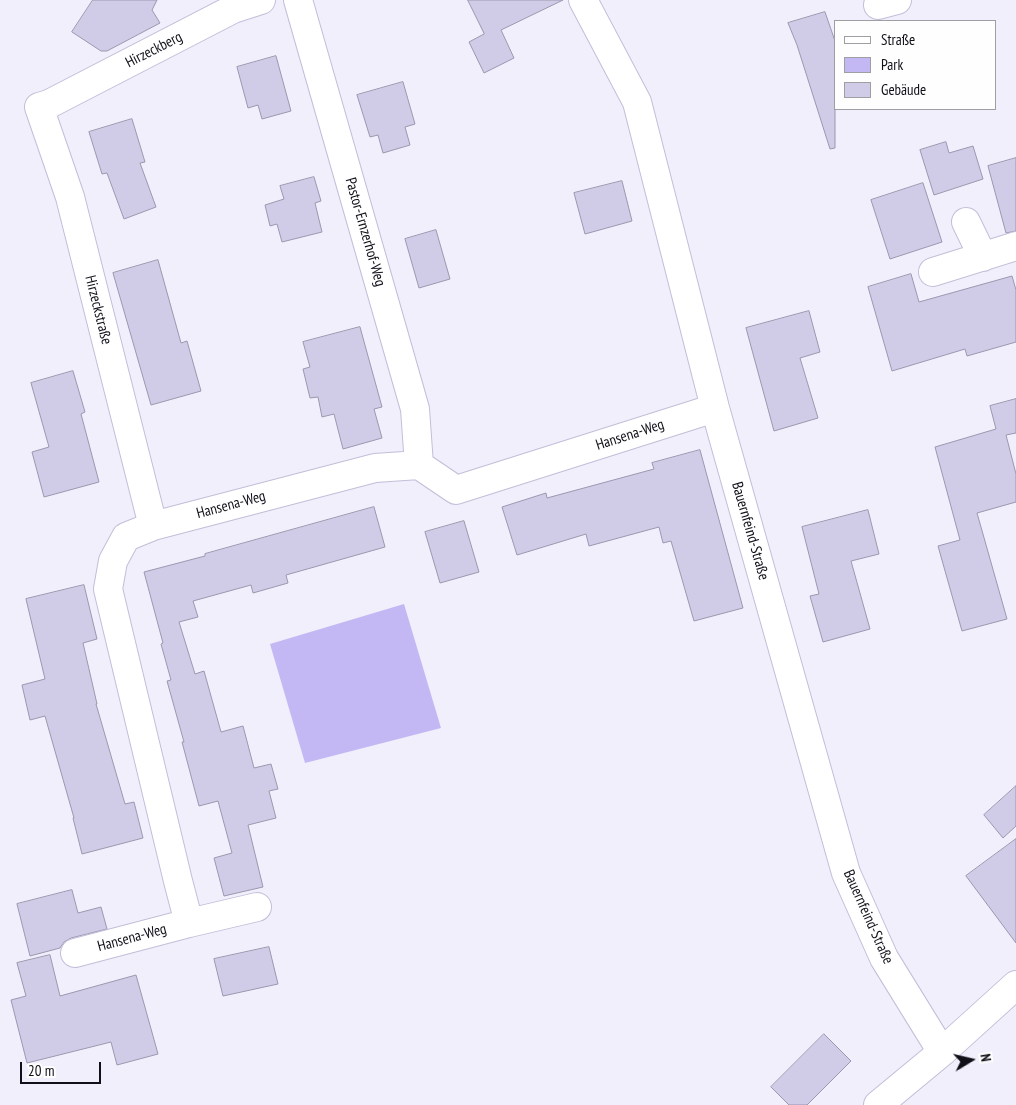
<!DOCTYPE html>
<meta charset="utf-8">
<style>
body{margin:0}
#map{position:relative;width:1016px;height:1105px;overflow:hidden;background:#f1effb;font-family:"PT Sans Narrow",sans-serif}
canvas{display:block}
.legend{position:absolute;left:834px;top:20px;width:162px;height:90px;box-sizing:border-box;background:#fefefe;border:1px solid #9f9ea2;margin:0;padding:6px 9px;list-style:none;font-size:15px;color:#110f18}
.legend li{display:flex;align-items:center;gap:10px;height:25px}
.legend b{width:25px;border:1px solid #9f9ea2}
.north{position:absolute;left:946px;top:1035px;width:50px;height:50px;-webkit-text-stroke:4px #fefefe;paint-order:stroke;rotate:81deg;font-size:14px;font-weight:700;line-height:20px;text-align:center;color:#110f18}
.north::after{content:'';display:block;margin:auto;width:18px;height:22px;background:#110f18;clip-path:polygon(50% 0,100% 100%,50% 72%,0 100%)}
.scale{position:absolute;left:20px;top:1062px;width:81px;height:22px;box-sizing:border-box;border:2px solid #110f18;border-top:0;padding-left:6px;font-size:15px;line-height:18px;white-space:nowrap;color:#110f18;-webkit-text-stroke:4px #fefefe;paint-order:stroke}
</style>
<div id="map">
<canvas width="1016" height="1105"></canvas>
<ul class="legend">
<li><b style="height:6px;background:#fff"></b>Straße</li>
<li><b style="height:14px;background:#c3b8f4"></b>Park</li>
<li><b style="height:14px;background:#d0cce7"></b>Gebäude</li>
</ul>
<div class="north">N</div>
<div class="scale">20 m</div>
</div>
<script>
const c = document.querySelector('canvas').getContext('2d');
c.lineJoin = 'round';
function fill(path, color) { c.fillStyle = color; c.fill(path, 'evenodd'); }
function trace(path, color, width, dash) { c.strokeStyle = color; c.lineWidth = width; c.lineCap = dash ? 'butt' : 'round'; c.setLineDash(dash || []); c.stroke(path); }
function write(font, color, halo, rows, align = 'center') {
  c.font = font + ' "PT Sans Narrow",sans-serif'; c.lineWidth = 4; c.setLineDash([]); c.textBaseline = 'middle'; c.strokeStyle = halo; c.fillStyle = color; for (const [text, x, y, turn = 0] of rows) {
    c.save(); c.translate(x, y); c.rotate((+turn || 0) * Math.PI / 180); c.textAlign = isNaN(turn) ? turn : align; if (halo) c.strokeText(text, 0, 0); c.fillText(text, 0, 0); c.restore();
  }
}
fill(new Path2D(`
 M 404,604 L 441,728 L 305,763 L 270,644 Z`), '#c3b8f4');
const building = new Path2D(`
 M 93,0 L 157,0 L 152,10 L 160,23 L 107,51 L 101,51 L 72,32 Z
 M 468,0 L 563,0 L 501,30 L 514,58 L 484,73 L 469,42 L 484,34 Z
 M 825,12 L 835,41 L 835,148 L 830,149 L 797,45 L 788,23 Z
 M 276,56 L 291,111 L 262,119 L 258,105 L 248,108 L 237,67 Z
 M 403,82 L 415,124 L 405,127 L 410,145 L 383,153 L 378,135 L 370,137 L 357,95 Z
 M 132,119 L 145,162 L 140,163 L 156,207 L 124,219 L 107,173 L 102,174 L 89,132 Z
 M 946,142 L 949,153 L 973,146 L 983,179 L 934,195 L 920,150 Z
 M 1016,158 L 1016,231 L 1006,233 L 988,166 Z
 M 314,177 L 321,201 L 315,203 L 322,232 L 282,242 L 277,224 L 270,226 L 265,205 L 284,199 L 280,186 Z
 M 622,181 L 632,221 L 585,234 L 574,193 Z
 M 923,183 L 942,242 L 890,259 L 871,200 Z
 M 436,230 L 450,279 L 419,288 L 405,239 Z
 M 158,260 L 181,343 L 187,341 L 201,391 L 151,405 L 113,273 Z
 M 911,274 L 919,302 L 1012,276 L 1016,290 L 1016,342 L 967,356 L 965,349 L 892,371 L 868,287 Z
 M 809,311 L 820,352 L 800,358 L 818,418 L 774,431 L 746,328 Z
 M 360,327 L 382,407 L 374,409 L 382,438 L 343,449 L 334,414 L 322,417 L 318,397 L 310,398 L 303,369 L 310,367 L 303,342 Z
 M 73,371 L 85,412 L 81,414 L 99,482 L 44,497 L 32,452 L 49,447 L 31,383 Z
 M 1016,399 L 1016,433 L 1006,435 L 1016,474 L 1016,502 L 977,513 L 1007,619 L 962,631 L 938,546 L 960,540 L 935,447 L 996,429 L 990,406 Z
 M 700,450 L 743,608 L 694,621 L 671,541 L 663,543 L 659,527 L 589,546 L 586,534 L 517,555 L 502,507 L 546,493 L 547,498 L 654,469 L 652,463 Z
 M 374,507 L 385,547 L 286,575 L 288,583 L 253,593 L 251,585 L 193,601 L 198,617 L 179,622 L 195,674 L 204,671 L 221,732 L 243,726 L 254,768 L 271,764 L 278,789 L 269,791 L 276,818 L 248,825 L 263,887 L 224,896 L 214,858 L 232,853 L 218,801 L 199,806 L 182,742 L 184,742 L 167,681 L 171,680 L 161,644 L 163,643 L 144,572 L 205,556 L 205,554 Z
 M 868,510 L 879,554 L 851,561 L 870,629 L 823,642 L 810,596 L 819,594 L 802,527 Z
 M 464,521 L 479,572 L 440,583 L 425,532 Z
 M 84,585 L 97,639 L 83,643 L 97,704 L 96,704 L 125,804 L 134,802 L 143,838 L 82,854 L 73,818 L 74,818 L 45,716 L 30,720 L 22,685 L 45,679 L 26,599 Z
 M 1016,786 L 1016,826 L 1003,838 L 984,815 Z
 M 1016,839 L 1016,943 L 966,876 Z
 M 72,890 L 78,913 L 101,907 L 107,929 L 71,938 L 64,942 L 60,948 L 30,956 L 17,904 Z
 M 269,947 L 278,984 L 223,996 L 214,959 Z
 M 50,955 L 60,996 L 136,975 L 158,1054 L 117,1065 L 111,1042 L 27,1063 L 11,1000 L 26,996 L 17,963 Z
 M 824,1034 L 851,1061 L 807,1105 L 789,1105 L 771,1087 Z`);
fill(building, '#d0cce7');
trace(building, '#9b97b0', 1);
const minor = new Path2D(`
 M 298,0 L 415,409 L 419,465
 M 583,0 L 637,102 L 715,408 L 846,873 L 884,958 L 942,1052
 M 878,5 L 897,0
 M 966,222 L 983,257
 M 933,272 L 1016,246
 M 153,526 L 70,197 L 39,107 L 49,104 L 233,9 L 261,0
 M 189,923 L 257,907
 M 75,953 L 189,923 L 178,881 L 108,589 L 113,561 L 126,537 L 153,526 L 375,468 L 419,465 L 456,490 L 715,408
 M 878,1105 L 942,1052 L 1016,985`);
trace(minor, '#c3bed9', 30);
trace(minor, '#fff', 28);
write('15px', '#110f18', '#fefefe', [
 ["Hirzeckberg",154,50,-27],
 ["Pastor-Ernzerhof-Weg",365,232,74],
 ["Hirzeckstraße",98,310,76],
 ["Hansena-Weg",630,435,-18],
 ["Hansena-Weg",231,505,-15],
 ["Bauernfeind-Straße",750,531,74],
 ["Bauernfeind-Straße",868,917,66],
 ["Hansena-Weg",132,938,-15]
]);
</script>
